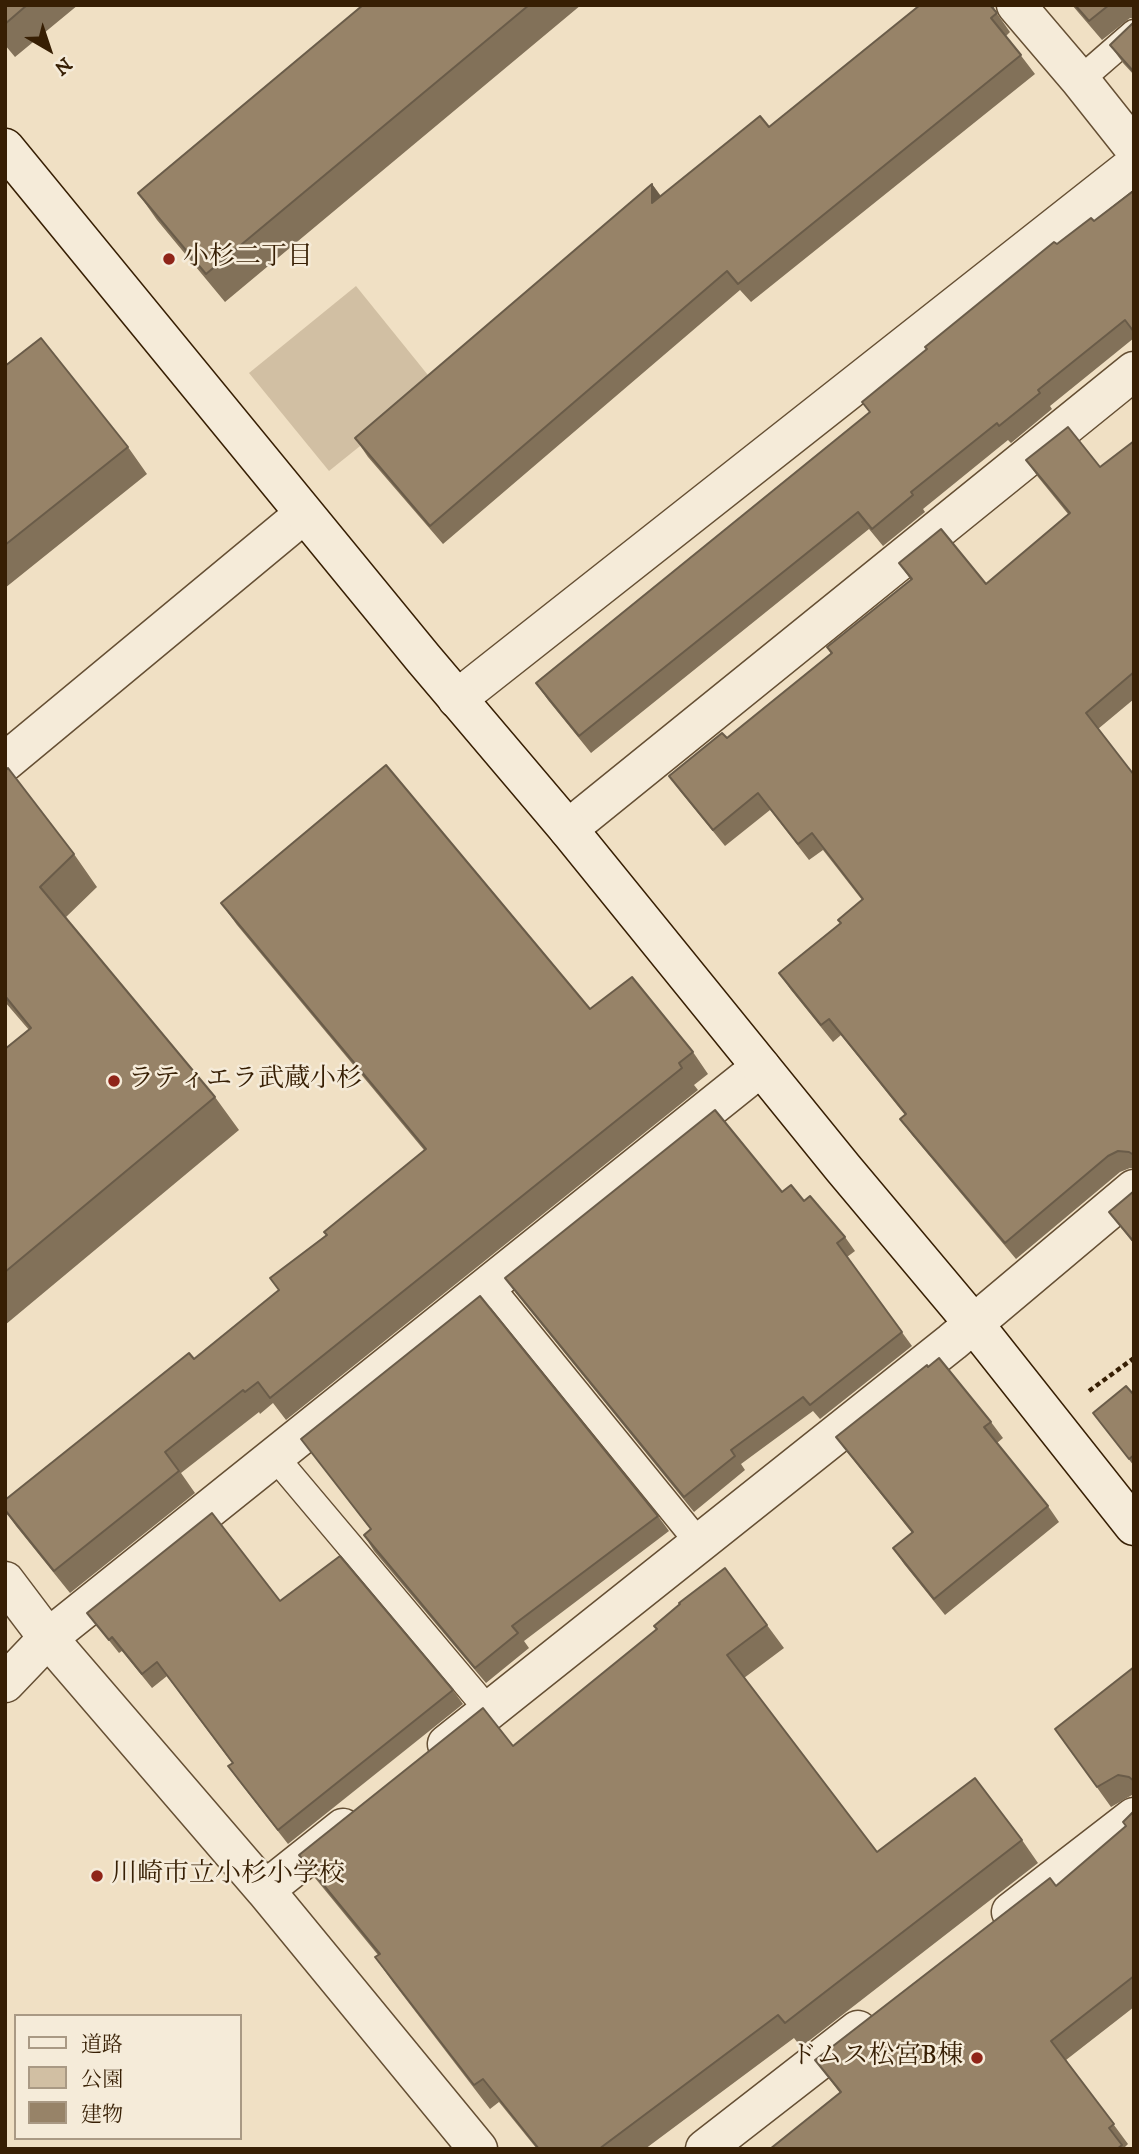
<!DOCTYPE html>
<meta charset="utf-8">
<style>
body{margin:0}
#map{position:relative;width:1139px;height:2154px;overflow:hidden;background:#f0e0c4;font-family:"IM FELL DW Pica","Noto Serif JP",serif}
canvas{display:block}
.frame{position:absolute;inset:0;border:7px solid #371f04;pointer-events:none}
.legend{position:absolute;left:14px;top:2014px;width:228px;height:126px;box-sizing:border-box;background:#f5ebd9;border:2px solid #a99984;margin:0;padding:9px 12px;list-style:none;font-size:21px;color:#371f04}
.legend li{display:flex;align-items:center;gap:14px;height:35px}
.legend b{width:35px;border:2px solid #a99984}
.north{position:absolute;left:14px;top:14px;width:70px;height:70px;-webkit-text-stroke:5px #f5ebd9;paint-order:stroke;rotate:141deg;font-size:19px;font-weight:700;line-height:28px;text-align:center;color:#371f04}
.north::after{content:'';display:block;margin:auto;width:24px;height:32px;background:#371f04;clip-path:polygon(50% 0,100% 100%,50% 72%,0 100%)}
</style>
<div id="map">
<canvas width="1139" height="2154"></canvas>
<div class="frame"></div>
<ul class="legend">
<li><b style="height:9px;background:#f5ebd9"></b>道路</li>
<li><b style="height:19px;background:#d1bfa3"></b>公園</li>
<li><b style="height:19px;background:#978368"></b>建物</li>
</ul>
<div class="north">N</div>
</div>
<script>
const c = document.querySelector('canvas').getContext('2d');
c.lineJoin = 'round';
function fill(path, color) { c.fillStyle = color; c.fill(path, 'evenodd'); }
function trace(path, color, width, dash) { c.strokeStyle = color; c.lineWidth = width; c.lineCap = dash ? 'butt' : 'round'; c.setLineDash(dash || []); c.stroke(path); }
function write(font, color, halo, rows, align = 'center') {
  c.font = font + ' "IM FELL DW Pica","Noto Serif JP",serif'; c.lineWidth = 5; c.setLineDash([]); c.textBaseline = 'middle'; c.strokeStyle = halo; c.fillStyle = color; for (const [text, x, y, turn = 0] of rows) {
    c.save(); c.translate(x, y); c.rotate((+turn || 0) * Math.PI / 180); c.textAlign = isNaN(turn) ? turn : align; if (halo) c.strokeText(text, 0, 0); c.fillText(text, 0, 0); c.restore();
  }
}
fill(new Path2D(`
 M 356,286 L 436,385 L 329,471 L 249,373 Z`), '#d1bfa3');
const lane = new Path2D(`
 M 1080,80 L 1134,33
 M 489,1285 L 699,1543
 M 275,1457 L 489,1711`);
const street = new Path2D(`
 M 1016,5 L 1080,80 L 1134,148
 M 457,699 L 1134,165
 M 5,762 L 304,514
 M 568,829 L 1134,371
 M 5,1581 L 48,1638 L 265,1890 L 478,2149
 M 5,1683 L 48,1638 L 761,1067
 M 447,1744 L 952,1342 L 1134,1189
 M 265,1890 L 343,1828
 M 1011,1912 L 1134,1817
 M 705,2149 L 858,2030`);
const secondary = new Path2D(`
 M 5,148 L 423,658 L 568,829 L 843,1168 L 974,1324 L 1134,1526`);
trace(lane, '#654f34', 29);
trace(street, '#654f34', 41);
trace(secondary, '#371f04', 41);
trace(new Path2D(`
 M 1089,1391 L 1134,1358`), '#371f04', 4.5, [5, 3.5]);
trace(lane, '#f5ebd9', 26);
trace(street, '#f5ebd9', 38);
trace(secondary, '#f5ebd9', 38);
fill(new Path2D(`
 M 5,5 L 78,5 L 15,57 L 5,45 Z
 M 363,5 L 581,5 L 225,302 L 157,220 L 138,193 Z
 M 920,5 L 995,5 L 994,8 L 996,12 L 1010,32 L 1006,36 L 1035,74 L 751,302 L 740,290 L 443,544 L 368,457 L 355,438 L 652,184 L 661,196 L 769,127 Z
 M 1072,5 L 1134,5 L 1134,18 L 1130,18 L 1102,40 Z
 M 1134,22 L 1134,75 L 1123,63 L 1110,45 Z
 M 1134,194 L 1134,338 L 1050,406 L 1052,409 L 1011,443 L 1008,440 L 923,509 L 925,512 L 883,546 L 869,529 L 591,753 L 548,700 L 536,683 L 870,413 L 862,402 L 1057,244 L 1094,221 Z
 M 5,366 L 128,447 L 147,474 L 5,588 Z
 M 1134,441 L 1134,699 L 1098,729 L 1134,775 L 1134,1168 L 1130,1168 L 1120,1172 L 1016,1259 L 912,1135 L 900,1119 L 905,1115 L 841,1035 L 833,1042 L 791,990 L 779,973 L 840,924 L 862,900 L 823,850 L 809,860 L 770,810 L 725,846 L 681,792 L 669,776 L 727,738 L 831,654 L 827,647 L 911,580 L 899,563 L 986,584 L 1068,514 L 1038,477 L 1026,460 L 1100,467 Z
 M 5,771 L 74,854 L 97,887 L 65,918 L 215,1097 L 239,1130 L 5,1325 L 5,1049 L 29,1030 L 5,1002 Z
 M 221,903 L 590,1009 L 693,1052 L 708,1074 L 694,1085 L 698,1090 L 286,1420 L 273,1403 L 260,1414 L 259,1412 L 181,1473 L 195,1493 L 70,1593 L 16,1526 L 5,1511 L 5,1500 L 194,1359 L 279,1290 L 270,1278 L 326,1235 L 424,1150 L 237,925 Z
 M 1134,1191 L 1134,1244 L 1109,1212 Z
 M 782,1192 L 804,1201 L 845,1237 L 855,1251 L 847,1257 L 912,1346 L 820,1419 L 813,1411 L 741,1464 L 745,1470 L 694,1512 L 515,1292 L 505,1278 Z
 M 1134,1395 L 1134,1466 L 1093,1413 Z
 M 991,1422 L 1003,1438 L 997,1443 L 1048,1506 L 1059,1522 L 945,1615 L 904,1564 L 893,1548 L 912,1533 L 848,1453 L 836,1437 Z
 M 301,1439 L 658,1516 L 669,1531 L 524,1641 L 529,1648 L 486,1683 L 374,1551 L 364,1535 L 371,1530 Z
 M 280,1601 L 453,1690 L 463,1704 L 288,1844 L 238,1780 L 228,1766 L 232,1763 L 167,1676 L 152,1688 L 122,1651 L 119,1653 L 87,1613 Z
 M 767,1625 L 784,1648 L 744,1678 L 877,1852 L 1022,1840 L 1038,1863 L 801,2047 L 794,2038 L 645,2149 L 537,2149 L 499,2102 L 490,2109 L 392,1981 L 375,1957 L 378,1955 L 315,1878 L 299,1855 L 513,1746 Z
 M 1134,1667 L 1134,1796 L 1132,1795 L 1111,1807 L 1055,1729 Z
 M 1134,1811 L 1134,2007 L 1066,2060 L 1128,2144 L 1124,2148 L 1124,2149 L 770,2149 L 840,2093 L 815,2060 L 1056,1886 L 1126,1826 Z`), '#827159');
fill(new Path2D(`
 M 652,184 L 665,203 L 652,203 Z`), '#6a5c49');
const building = new Path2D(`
 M 5,5 L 27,5 L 5,24 Z
 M 363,5 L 529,5 L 206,274 L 138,193 Z
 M 920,5 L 990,5 L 997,13 L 991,18 L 1021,55 L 738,284 L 727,271 L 430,526 L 355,438 L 652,184 L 652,203 L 760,116 L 769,127 Z
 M 1075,5 L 1109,5 L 1089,21 Z
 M 1134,22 L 1134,72 L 1110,45 Z
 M 1132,192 L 1134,194 L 1134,332 L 1125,320 L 1038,390 L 1040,393 L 999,426 L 997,423 L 911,492 L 913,495 L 872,529 L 858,512 L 579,736 L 536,683 L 870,412 L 862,402 L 927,349 L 925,347 L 1054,242 L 1057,244 L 1091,218 L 1094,221 Z
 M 41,338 L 128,447 L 5,545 L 5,366 Z
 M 1068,427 L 1100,467 L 1134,441 L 1134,672 L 1086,713 L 1134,775 L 1134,1155 L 1129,1152 L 1118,1151 L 1108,1156 L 1005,1243 L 900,1119 L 906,1114 L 829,1019 L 821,1025 L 779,973 L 841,923 L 838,920 L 863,899 L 812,833 L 798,844 L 758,793 L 713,830 L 669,776 L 722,733 L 727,738 L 832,653 L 827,647 L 912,579 L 899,563 L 941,529 L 986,584 L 1070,513 L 1026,460 Z
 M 386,765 L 590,1009 L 632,977 L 693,1052 L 679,1063 L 682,1068 L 270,1398 L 258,1382 L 245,1392 L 243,1390 L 165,1452 L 179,1471 L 54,1571 L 5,1510 L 5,1500 L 189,1353 L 194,1359 L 279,1290 L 270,1278 L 327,1235 L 324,1232 L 426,1149 L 221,903 Z
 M 8,768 L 74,854 L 40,887 L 215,1097 L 5,1272 L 5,1049 L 31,1028 L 5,996 L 5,771 Z
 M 715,1110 L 782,1192 L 791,1185 L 804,1201 L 810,1196 L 845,1237 L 837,1243 L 902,1332 L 810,1405 L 803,1397 L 731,1450 L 735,1456 L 684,1497 L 505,1278 Z
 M 1134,1191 L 1134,1242 L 1109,1212 Z
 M 480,1296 L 658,1516 L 512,1626 L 518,1633 L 475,1668 L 364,1535 L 371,1529 L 301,1439 Z
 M 939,1358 L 991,1422 L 984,1427 L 1048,1506 L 934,1599 L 893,1548 L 913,1532 L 836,1437 L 927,1365 L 928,1367 Z
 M 1126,1386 L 1134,1395 L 1134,1455 L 1129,1459 L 1093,1413 Z
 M 212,1513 L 280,1601 L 340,1556 L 453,1690 L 278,1830 L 228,1766 L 233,1763 L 157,1662 L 142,1674 L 112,1637 L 109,1640 L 87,1613 Z
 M 725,1568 L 767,1625 L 727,1655 L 877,1852 L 975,1778 L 1022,1840 L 785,2023 L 778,2015 L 599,2149 L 539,2149 L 483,2079 L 474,2085 L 375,1957 L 380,1954 L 299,1855 L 483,1708 L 513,1746 L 657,1629 L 654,1626 L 680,1604 L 679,1603 Z
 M 1134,1667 L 1134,1781 L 1129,1777 L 1118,1775 L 1097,1787 L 1055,1729 Z
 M 1134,1811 L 1134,1976 L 1051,2041 L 1114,2124 L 1109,2128 L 1122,2145 L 1117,2149 L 770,2149 L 841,2092 L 815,2060 L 1050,1878 L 1056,1886 L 1126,1826 L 1123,1822 Z`);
fill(building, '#978368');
trace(building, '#6a5c49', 2);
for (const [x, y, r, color] of [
 [169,259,7,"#8f2418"],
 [114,1081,7,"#8f2418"],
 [97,1876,7,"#8f2418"],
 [977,2058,7,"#8f2418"]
]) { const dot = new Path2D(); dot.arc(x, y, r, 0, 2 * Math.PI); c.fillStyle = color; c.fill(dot); trace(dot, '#f5ebd9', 2.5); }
write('26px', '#371f04', '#f5ebd9', [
 ["小杉二丁目",183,259],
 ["ラティエラ武蔵小杉",128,1081],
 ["川崎市立小杉小学校",111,1876],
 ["ドムス松宮B棟",963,2058,"right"]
], 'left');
</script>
